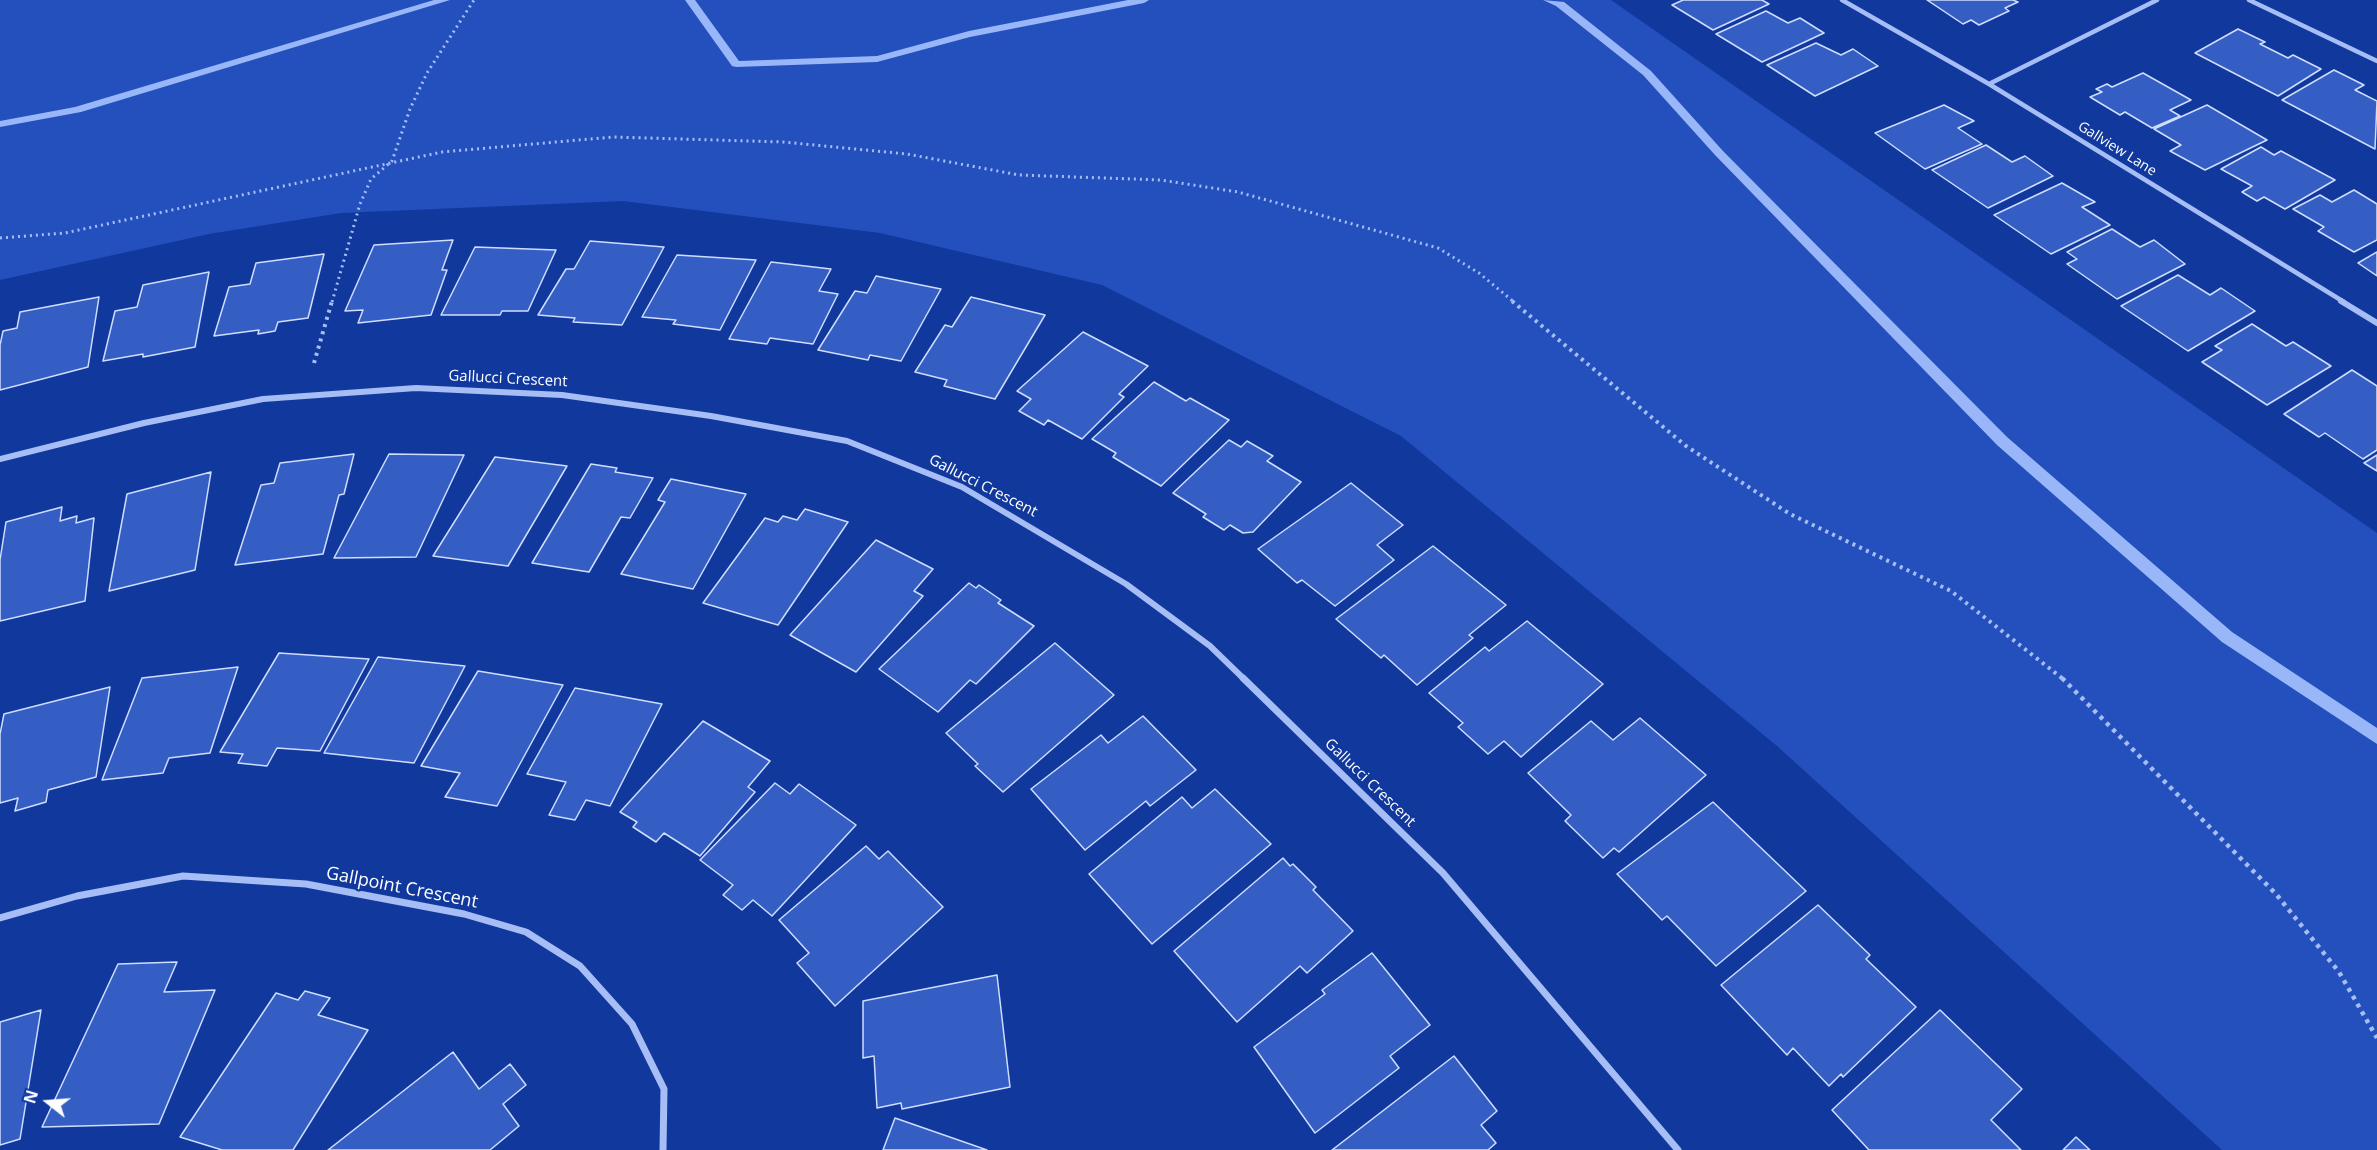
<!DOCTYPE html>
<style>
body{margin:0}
#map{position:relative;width:2377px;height:1150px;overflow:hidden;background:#11389d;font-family:"Open Sans",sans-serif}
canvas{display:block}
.north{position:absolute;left:18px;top:1072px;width:60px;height:60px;-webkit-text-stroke:4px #11389d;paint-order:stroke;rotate:287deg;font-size:16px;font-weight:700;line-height:24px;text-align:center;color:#fff}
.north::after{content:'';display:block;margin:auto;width:21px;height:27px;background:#fff;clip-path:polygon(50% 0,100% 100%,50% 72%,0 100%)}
</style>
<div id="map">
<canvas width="2377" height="1150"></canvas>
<div class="north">N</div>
</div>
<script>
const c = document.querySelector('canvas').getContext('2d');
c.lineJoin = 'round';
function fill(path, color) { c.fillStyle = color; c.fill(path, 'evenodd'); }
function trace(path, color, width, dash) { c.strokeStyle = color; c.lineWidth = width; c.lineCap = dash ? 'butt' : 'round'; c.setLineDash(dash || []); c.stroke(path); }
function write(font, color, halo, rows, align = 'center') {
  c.font = font + ' "Open Sans",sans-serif'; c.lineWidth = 4.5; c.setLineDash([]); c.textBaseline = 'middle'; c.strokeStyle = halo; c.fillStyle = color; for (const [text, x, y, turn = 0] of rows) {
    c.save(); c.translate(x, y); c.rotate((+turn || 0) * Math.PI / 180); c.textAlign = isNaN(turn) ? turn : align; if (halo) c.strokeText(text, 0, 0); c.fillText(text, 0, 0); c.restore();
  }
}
fill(new Path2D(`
 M 0,0 L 1611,0 L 2377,533 L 2377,1150 L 2222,1150 L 1777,746 L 1401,436 L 1102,285 L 880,233 L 623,201 L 341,213 L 209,234 L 0,280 Z`), '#2350bc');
fill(new Path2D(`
 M 434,0 L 450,0 L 81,112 L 0,127 L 0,121 L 75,107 Z
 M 685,0 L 695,0 L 739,61 L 877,56 L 969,31 L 1128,0 L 1149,0 L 1144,3 L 970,37 L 877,62 L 736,67 L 732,66 Z
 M 1543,0 L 1564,2 L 1651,71 L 1723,151 L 2007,437 L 2232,632 L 2377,728 L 2377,744 L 2222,642 L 1997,445 L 1715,155 L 1643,75 L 1556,6 Z`), '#98b6f8');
const building = new Path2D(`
 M 1683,0 L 1762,0 L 1769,4 L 1713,30 L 1672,5 Z
 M 1927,0 L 2013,0 L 2018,2 L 2005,8 L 2009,11 L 1979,25 L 1971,20 L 1963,24 Z
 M 1766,11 L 1788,23 L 1800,18 L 1824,33 L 1762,62 L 1716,34 Z
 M 2238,29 L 2265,42 L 2260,44 L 2288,58 L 2293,55 L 2321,69 L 2278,96 L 2195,53 Z
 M 1816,43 L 1841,55 L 1853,49 L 1878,66 L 1815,96 L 1767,65 Z
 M 2334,70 L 2364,85 L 2355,90 L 2377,101 L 2375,149 L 2282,100 Z
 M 2143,73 L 2191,100 L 2170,110 L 2180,116 L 2152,128 L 2125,112 L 2120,115 L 2090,97 L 2102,92 L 2096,89 L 2107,84 L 2112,87 Z
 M 1944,105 L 1974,121 L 1958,128 L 1982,144 L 1925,169 L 1875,133 Z
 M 2207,105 L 2267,140 L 2205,170 L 2170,151 L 2181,145 L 2154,129 Z
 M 1986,145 L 2012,162 L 2025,156 L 2053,176 L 1988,208 L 1932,170 Z
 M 2261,147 L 2274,155 L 2281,151 L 2335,180 L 2285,209 L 2264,197 L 2257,201 L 2242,192 L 2252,186 L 2221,169 Z
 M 2062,183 L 2095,202 L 2082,207 L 2110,225 L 2051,254 L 1994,215 Z
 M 2354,190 L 2377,204 L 2377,240 L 2354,252 L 2318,231 L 2324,227 L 2293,209 L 2320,195 L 2332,202 Z
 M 2112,229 L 2140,247 L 2154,240 L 2185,264 L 2117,299 L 2067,264 L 2077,259 L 2067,252 Z
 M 453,240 L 442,270 L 447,270 L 431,315 L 358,323 L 363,310 L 345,311 L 374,245 Z
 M 590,241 L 664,247 L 622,325 L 573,322 L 575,318 L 538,315 L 566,269 L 574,269 Z
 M 475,247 L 556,250 L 528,311 L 502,311 L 500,315 L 441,315 Z
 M 2377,252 L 2377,276 L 2358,263 Z
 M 324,254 L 308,318 L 278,322 L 275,331 L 258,334 L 259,330 L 214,336 L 229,287 L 250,284 L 256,263 Z
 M 677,255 L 756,260 L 720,330 L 673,324 L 676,320 L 642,317 Z
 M 771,262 L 831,269 L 819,291 L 838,294 L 813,344 L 770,338 L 767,344 L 729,339 Z
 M 209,272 L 195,347 L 143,357 L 143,354 L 103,361 L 115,311 L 137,307 L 143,285 Z
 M 2178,275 L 2210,295 L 2221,288 L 2255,311 L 2188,351 L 2121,306 Z
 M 876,276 L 941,289 L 901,361 L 870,355 L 868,360 L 818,350 L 855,291 L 867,293 Z
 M 99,297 L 88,367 L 0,390 L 0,345 L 3,331 L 17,328 L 20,312 Z
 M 971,297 L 1045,315 L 995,399 L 944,386 L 947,380 L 915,372 L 945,325 L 952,327 Z
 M 2252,324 L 2286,346 L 2293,342 L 2331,366 L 2267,405 L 2202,362 L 2222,350 L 2215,346 Z
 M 1083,332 L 1148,366 L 1119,394 L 1124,397 L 1082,439 L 1048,420 L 1044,425 L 1019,411 L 1031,399 L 1017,391 Z
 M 2352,370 L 2377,386 L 2377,450 L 2363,459 L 2325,433 L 2319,437 L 2284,414 Z
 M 1154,382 L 1186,401 L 1190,398 L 1229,420 L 1161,486 L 1113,457 L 1116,453 L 1092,439 Z
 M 1229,440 L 1241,447 L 1247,441 L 1273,456 L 1267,461 L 1301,482 L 1253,532 L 1243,533 L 1230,525 L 1224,530 L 1203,517 L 1206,514 L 1173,493 Z
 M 354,454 L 344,494 L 339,495 L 323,554 L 235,565 L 261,485 L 274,483 L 280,463 Z
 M 389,454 L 464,455 L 416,557 L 334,558 Z
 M 2377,455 L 2377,471 L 2364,463 Z
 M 495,457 L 567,466 L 508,566 L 433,556 Z
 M 591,464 L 617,468 L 615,472 L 653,478 L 630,518 L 621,517 L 589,572 L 532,563 Z
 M 211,472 L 195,570 L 109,591 L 127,494 Z
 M 671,479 L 746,494 L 693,589 L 621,574 L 665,502 L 658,500 Z
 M 1351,483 L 1403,525 L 1377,545 L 1394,560 L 1335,606 L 1302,580 L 1297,583 L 1258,549 Z
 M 62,507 L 60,521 L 77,516 L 76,523 L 94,518 L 85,601 L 0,621 L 0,560 L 6,522 Z
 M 805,509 L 848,522 L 778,625 L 703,603 L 765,518 L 778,522 L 783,516 L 797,520 Z
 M 876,540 L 933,569 L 914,591 L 923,596 L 856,672 L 790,635 Z
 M 1433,546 L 1506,605 L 1469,635 L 1473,638 L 1417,685 L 1384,655 L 1381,658 L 1336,619 Z
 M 969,583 L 976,588 L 979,585 L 1001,600 L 998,603 L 1034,626 L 976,684 L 970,680 L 938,712 L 879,669 Z
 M 1527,621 L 1603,684 L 1521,757 L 1504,741 L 1488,754 L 1458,727 L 1463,723 L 1429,693 L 1485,647 L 1489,651 Z
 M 1055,643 L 1114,695 L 1003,792 L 975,766 L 978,764 L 946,733 Z
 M 279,653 L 369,659 L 320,751 L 277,748 L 267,766 L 238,763 L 243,754 L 220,752 Z
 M 378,657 L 465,666 L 414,763 L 324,753 Z
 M 238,667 L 210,753 L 169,758 L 163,773 L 102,780 L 142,678 Z
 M 478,671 L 563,685 L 497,806 L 445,797 L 460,773 L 421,766 Z
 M 110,687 L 96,777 L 48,790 L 46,802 L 15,811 L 18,798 L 0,803 L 0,734 L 4,714 Z
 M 575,688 L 662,704 L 610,806 L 586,800 L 575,820 L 549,815 L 566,782 L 527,774 Z
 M 1143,716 L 1196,770 L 1150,806 L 1146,801 L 1085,850 L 1031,789 L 1101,735 L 1108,743 Z
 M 1640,718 L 1706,775 L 1619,852 L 1614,848 L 1603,858 L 1565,821 L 1571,815 L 1528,773 L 1591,721 L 1613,740 Z
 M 703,721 L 770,761 L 748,787 L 755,792 L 700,856 L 664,833 L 656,842 L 633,827 L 637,822 L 620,812 Z
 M 775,783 L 790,794 L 799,784 L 856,825 L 772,916 L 753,900 L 742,910 L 723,895 L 733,885 L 700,860 Z
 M 1215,789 L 1271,844 L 1152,944 L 1089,874 L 1182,797 L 1192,808 Z
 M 1713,802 L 1806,891 L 1716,966 L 1667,916 L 1662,920 L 1617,874 Z
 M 866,846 L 879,859 L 888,851 L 943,907 L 835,1006 L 797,963 L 809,953 L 779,920 Z
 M 1283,858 L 1290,866 L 1293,864 L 1316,887 L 1313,890 L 1353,931 L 1307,973 L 1300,966 L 1237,1022 L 1174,951 Z
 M 1818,905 L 1870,955 L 1866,959 L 1916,1007 L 1843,1077 L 1841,1074 L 1829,1086 L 1793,1048 L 1787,1055 L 1721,985 Z
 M 1372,953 L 1430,1025 L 1390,1056 L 1399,1068 L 1315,1133 L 1254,1047 L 1325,994 L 1322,990 Z
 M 177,962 L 164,992 L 215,990 L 159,1124 L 42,1127 L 118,964 Z
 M 997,975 L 1010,1087 L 902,1109 L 901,1103 L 877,1108 L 874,1056 L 863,1058 L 863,1001 Z
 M 305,991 L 330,998 L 318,1015 L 368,1030 L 293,1150 L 222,1150 L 180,1137 L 276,993 L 298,1000 Z
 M 41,1010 L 20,1139 L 0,1145 L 0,1022 Z
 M 1940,1010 L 2022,1089 L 1991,1120 L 2021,1150 L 1869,1150 L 1832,1110 Z
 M 453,1052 L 479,1089 L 510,1064 L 526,1085 L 503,1104 L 519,1126 L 490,1150 L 328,1150 Z
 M 1454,1056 L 1497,1111 L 1481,1125 L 1496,1143 L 1488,1150 L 1332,1150 Z
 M 895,1118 L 987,1150 L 883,1150 Z
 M 2076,1137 L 2090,1150 L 2063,1150 Z`);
fill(building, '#345ec4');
trace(building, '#cfddfe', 1.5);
trace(new Path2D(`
 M 0,238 L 65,233 L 442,152 L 613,137 L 783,142 L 907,154 L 1019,175 L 1161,180 L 1238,192 L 1438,248 L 1479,273 L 1514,302
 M 332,302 L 360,204 L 371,179 L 392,161 L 410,109 L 427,73 L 474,0`), '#a6bdf5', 3, [2, 4]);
trace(new Path2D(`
 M 1512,301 L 1686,446 L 1790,514 L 1951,591 L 2063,679
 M 314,363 L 332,301`), '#a6bdf5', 4, [3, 4.5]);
trace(new Path2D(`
 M 2062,678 L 2276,894 L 2339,972 L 2377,1038`), '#a6bdf5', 4.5, [4, 5]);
trace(new Path2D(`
 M 1842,0 L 1989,84 L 2344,302
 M 2249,0 L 2377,61
 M 1989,84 L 2157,0`), '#a6bdf5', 4.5);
trace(new Path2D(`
 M 2341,301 L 2377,323
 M 0,459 L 144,423 L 263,399 L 416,388 L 562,395 L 711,416 L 847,441 L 962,487 L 1126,584 L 1210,646 L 1244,679`), '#a6bdf5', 6);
trace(new Path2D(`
 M 1243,678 L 1443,873 L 1678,1150
 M 0,918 L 77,896 L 183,876 L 306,884 L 464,914 L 526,932 L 580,966 L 632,1024 L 664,1089 L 663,1150`), '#a6bdf5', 7);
write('14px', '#fff', '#11389d', [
 ["Gallview Lane",2117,149,32]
]);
write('15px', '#fff', '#11389d', [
 ["Gallucci Crescent",508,379,3],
 ["Gallucci Crescent",983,486,27],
 ["Gallucci Crescent",1370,783,44]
]);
write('18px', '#fff', '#11389d', [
 ["Gallpoint Crescent",402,888,11]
]);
</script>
